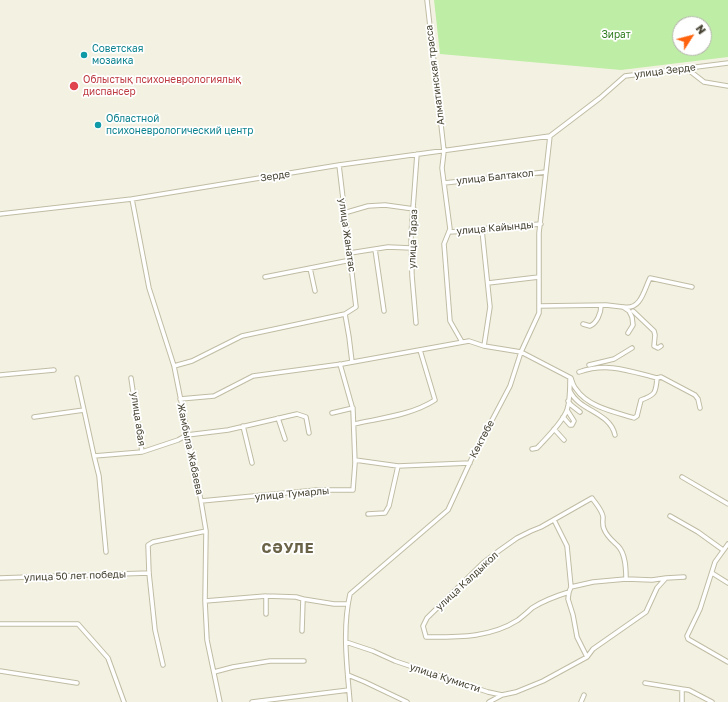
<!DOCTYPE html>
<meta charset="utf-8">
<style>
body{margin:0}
#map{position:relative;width:728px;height:702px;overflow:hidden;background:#f3f2e2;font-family:"Golos Text",sans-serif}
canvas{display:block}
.north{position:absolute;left:672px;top:16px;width:40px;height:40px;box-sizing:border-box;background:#fff;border:1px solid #b5b3ad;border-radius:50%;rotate:54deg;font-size:11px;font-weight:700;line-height:16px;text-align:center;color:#464232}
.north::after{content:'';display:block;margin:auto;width:14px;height:18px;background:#ff630e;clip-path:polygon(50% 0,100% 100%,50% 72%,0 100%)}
</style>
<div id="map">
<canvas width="728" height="702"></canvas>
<div class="north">N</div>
</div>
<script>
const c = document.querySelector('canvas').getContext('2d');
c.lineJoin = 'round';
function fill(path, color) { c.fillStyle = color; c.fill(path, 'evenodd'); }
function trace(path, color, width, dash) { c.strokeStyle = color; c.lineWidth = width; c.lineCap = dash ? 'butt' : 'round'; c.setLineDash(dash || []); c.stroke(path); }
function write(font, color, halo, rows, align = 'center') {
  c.font = font + ' "Golos Text",sans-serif'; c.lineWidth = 3.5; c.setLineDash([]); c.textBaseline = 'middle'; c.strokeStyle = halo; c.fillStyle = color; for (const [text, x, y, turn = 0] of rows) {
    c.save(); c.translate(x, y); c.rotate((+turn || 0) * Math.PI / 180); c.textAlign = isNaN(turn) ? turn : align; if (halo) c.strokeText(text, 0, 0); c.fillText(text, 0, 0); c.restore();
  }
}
fill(new Path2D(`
 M 434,0 L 728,0 L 728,57 L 621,70 L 440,54 ZM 680,24 L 704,24 L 704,48 L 680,48 Z`), '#beeda5');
const minor = new Path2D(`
 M 427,0 L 444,151 L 442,168 L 450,229 L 444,244 L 450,321 L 462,342
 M 686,68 L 704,82 L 728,86
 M 444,183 L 546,172
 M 132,199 L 149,288 L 174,366 L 201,501 L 206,531 L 205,601 L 207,640 L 220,702
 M 344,213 L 368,206 L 385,205 L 414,209
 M 0,214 L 132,199 L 339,165 L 550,136 L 600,98 L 625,76 L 728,63
 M 482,230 L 490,307 L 484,346
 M 449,232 L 482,230 L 488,228 L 541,224
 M 375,249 L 384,311
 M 350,253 L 388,247 L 411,248
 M 310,268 L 315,291
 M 265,277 L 351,260
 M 488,283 L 539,277
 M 539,306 L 606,305 L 623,307 L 629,311 L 632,317 L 633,325 L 628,333
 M 624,307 C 641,310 644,290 650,278 L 692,287
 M 633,311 L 654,331 L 655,335 L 654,346 L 658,348 L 661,346
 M 345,314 L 349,337 L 352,362
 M 416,323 L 412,276 L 411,235 L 417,154
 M 583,324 L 590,326 C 597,323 601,313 601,306
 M 589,365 L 614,359 L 632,348
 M 174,366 L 192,361 L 242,336 L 345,314 L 356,307 L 339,165
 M 579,372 C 608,362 629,371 657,378 L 661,377 L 695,395 L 698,399 L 700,408
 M 0,375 L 54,370
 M 77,378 L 94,456 L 142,452 L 131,378
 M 570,391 C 579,411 610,412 615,435
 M 180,399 L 214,396 L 253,376 L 342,364 L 469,341 L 484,346 L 521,352 L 571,378 C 572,381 573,386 576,389 C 588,407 615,412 634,418 L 637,416 L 641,400 C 655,395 656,393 657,378
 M 568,401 L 571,405 L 580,412
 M 332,413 L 353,408
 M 34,417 L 84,410
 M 563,417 L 570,425 L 572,425 L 574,421 L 567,410
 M 278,418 L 285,439
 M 354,424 C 381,418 412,415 435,400 L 420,350
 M 243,426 L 252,463
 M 554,429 L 564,440
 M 532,449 L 537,448 L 540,445 C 549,435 562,423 567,410 C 570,401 570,389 570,379
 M 142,452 L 178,440 L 187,435 L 228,430 L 297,414 L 306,417 L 309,433
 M 94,456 L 99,476 L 106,552
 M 355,460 L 398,466 L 470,463
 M 682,477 L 728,504
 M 201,501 L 317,490 L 353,490 L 355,463 L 353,410 L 340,364
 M 368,514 L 385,513 L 389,506 L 398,466
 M 670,516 L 698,532 L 723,550
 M 554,520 L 567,546 L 571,587
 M 728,544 L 715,562 L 700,609 L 687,636 L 688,639 L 728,662
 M 712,573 L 728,583
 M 0,578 L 149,573
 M 569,592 C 556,596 543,601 532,608 C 528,612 523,616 518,620 C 490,638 458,637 426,637 L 423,626 L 427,618 L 483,563 L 500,550 L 517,538 L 531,531 L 541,527 L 592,498 C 596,504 602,510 603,517 C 603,521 602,525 604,529 C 607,537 613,541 618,546 C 626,554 626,570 626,579 L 652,580 L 666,578
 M 205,601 L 266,596
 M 266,614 L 266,596 L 296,597 L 303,599
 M 0,624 L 78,624 L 108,658 L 124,702
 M 302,631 L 303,599 L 334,604 L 347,604
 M 346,642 L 373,651 L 395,661 L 488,692 L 502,695 L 516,692 L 543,681 L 587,657 L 593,649 L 646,612 L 657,588 L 666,578 L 684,577
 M 587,657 L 577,637 L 573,615 L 568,599 L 569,592 L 571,587 L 593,582 L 626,579
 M 163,665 L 155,630 L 149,573 L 148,545 L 153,542 L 206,531
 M 0,671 L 77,683
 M 214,672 L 233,667 L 270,661 L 304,661
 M 348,675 L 365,682 L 407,702
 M 645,683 L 682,689
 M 252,702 L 349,690
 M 350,702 C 347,667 342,629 350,594 L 448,510 L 471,460 L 510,386 L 521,352 L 539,313 L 539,233 L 550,136
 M 489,702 L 502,695
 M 581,702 L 584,695
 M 682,702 L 682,689 L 689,690 L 712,702`);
trace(minor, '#c0bca4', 5.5);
trace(minor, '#fff', 3.5);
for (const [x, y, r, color] of [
 [84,55,4,"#0f9aa8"],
 [74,86,5,"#e0444e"],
 [98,125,4,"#0f9aa8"]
]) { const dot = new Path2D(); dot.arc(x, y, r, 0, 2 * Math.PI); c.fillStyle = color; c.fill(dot); trace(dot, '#fff', 1.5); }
write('10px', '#307d1f', '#fff', [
 ["Зират",616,35]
]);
write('10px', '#0d838f', '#fff', [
 ["Советская",92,49],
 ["мозаика",92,61],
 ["Областной",106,119],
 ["психоневрологический центр",106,131]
], 'left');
write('10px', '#464232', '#fff', [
 ["улица Зерде",665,71,-7],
 ["Алматинская трасса",435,75,-97],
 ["Зерде",275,176,-9],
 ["улица Балтакол",495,177,-6],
 ["улица Кайынды",495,228,-5],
 ["улица Жанатас",347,235,82],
 ["улица Тараз",413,239,-88],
 ["улица абая",138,419,82],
 ["Көктөбе",482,439,-62],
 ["Жамбыла Жабаева",190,449,78],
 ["улица Тумарлы",292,494,-5],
 ["улица 50 лет победы",75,576,-2],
 ["улица Калдыкол",467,581,-43],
 ["улица Кумисти",445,678,18]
]);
write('10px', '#be3a42', '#fff', [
 ["Облыстық психоневрологиялық",83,80],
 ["диспансер",83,92]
], 'left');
c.letterSpacing = '1px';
write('bold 14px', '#6a6348', '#fff', [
 ["СӘУЛЕ",288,549]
]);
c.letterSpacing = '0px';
</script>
